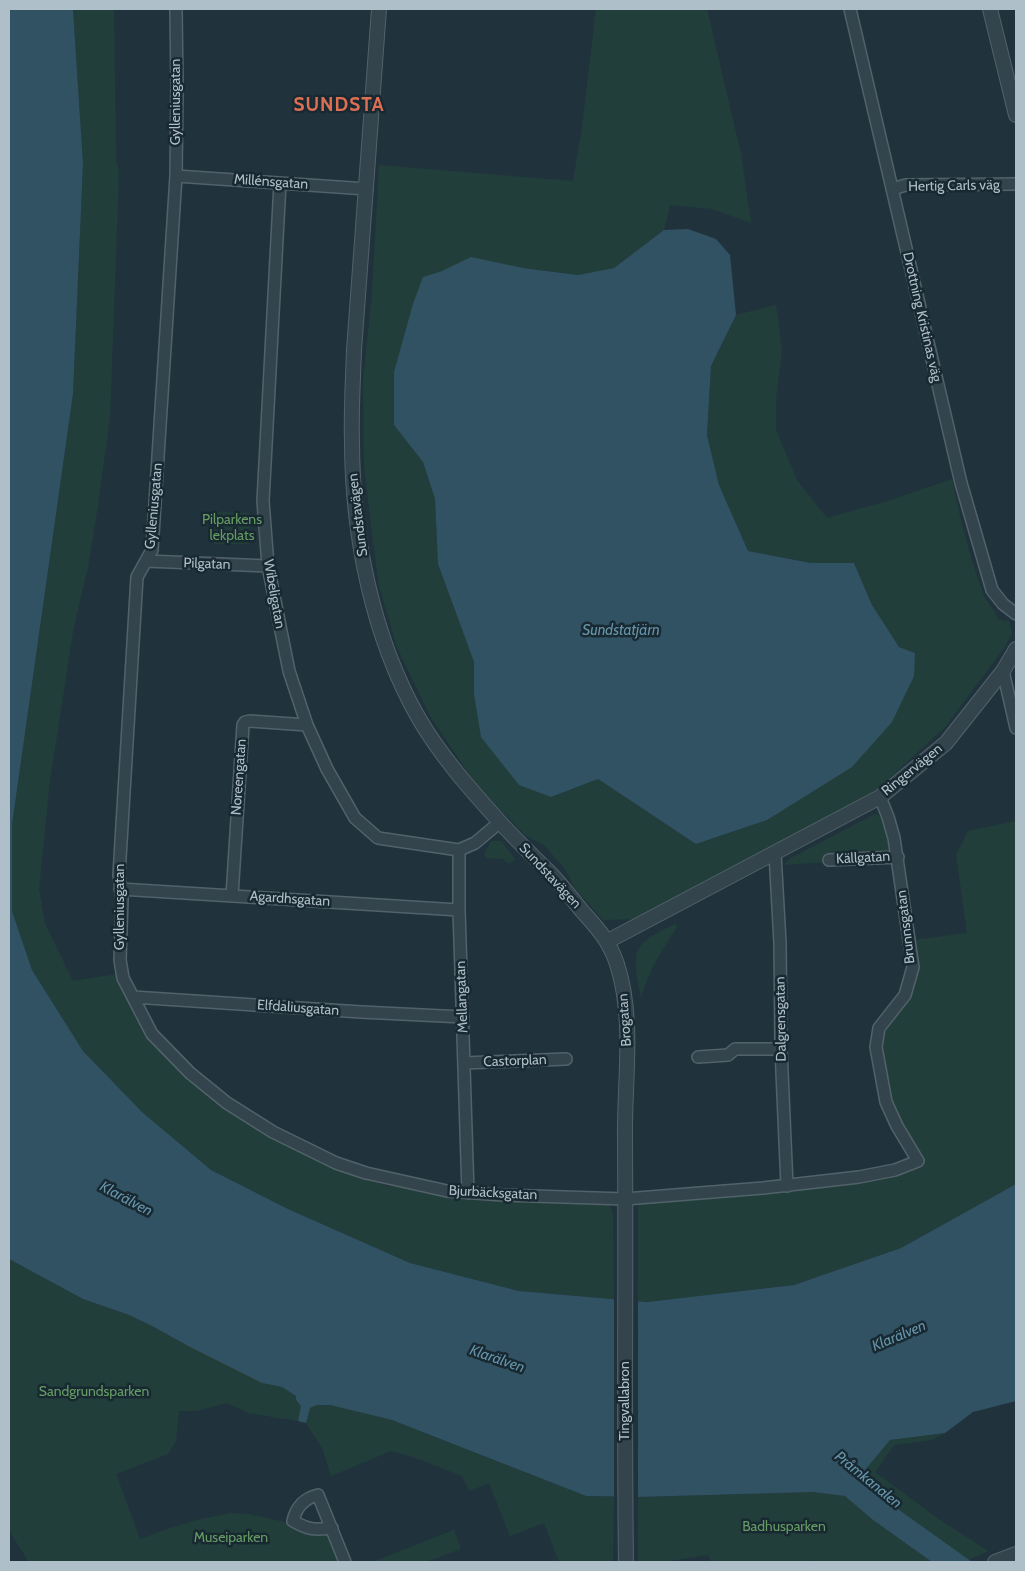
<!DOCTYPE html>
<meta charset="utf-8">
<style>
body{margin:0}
#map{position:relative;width:1025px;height:1571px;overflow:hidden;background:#20333d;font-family:Cabin,sans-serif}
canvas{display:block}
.frame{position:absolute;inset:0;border:10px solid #afbfc9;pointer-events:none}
</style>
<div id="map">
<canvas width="1025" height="1571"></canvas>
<div class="frame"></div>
</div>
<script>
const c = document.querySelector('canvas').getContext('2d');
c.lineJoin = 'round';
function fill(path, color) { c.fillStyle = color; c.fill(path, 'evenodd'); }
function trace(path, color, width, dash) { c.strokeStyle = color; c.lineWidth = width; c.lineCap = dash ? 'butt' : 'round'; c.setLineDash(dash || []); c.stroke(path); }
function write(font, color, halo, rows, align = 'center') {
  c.font = font + ' Cabin,sans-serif'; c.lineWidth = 5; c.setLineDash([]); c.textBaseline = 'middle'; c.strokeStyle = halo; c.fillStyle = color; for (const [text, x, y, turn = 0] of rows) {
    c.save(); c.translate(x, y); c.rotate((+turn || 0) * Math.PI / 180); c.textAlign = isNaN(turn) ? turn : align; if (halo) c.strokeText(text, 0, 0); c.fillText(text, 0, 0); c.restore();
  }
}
fill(new Path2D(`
 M 73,9 L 114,9 L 116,160 L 119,172 L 110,418 L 98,505 L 88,567 L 74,626 L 50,780 L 39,889 L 45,924 L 73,981 L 117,974 L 136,1018 L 198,1084 L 261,1133 L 335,1169 L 387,1186 L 471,1192 L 519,1201 L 584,1203 L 588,1201 L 607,1202 L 613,1213 L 614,1299 L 519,1291 L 410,1263 L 288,1209 L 211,1170 L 142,1112 L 83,1051 L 32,970 L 12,911 L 12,825 L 73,394 L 83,164 Z
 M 596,9 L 707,9 L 741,154 L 751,223 L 712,209 L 670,205 L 664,230 L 614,268 L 578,275 L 523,268 L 442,271 L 423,277 L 394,425 L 423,462 L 435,499 L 438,564 L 474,662 L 474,694 L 551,797 L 598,779 L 696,844 L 767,820 L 915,653 L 899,647 L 872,605 L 854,563 L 811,563 L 748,551 L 719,485 L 707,435 L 711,366 L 736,315 L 776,305 L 782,350 L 776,399 L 776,430 L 797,480 L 827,518 L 891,500 L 952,479 C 960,518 969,556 983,593 C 986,603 996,609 998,620 L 1009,621 L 1012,633 L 1004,648 L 945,727 L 879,788 L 761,853 L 636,919 L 603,920 L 575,888 L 565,869 L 545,846 L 525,835 L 477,786 L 430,716 L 397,647 L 379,586 L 372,534 L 364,464 L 363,380 L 372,294 L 379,165 L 573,181 L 582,128 Z
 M 214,512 L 250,513 L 249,544 L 214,544 Z
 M 877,814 L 884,819 L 891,847 L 885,854 L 827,862 L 784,865 L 789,859 L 873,815 Z
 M 1016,821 L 1016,1184 L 901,1248 L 794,1285 L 647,1302 L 638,1301 L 638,1206 L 645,1199 L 667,1198 L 672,1202 L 763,1194 L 767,1186 L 921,1163 L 901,1123 L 888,1087 L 882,1044 L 887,1027 L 910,997 L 918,967 L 914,940 L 967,933 L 956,855 L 968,831 Z
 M 491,841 L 501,841 L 515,859 L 509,864 L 503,859 L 486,858 L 484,855 Z
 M 675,924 L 677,927 C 662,950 648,971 641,998 C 639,985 635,971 636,959 C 636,940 662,931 675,924 Z
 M 9,1259 L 83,1299 L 129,1315 L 152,1326 L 190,1347 L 262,1383 L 282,1387 L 296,1396 L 296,1400 L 302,1406 L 298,1421 L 248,1413 L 227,1403 L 196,1411 L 179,1411 L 176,1441 L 168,1454 L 116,1474 L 140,1539 L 173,1527 L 202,1519 L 231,1513 L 248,1514 L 312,1528 L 327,1525 L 341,1562 L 29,1562 L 9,1531 Z
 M 317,1405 L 330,1405 L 392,1420 L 586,1496 L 614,1497 L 613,1562 L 559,1562 L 544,1523 L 510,1536 L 489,1483 L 469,1491 L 462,1476 L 416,1458 L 391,1451 L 331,1476 L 322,1448 L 306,1423 L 310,1408 Z
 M 945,1433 L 932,1440 L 894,1445 L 875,1472 L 937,1518 L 988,1551 L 968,1560 L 881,1497 L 864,1482 L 866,1469 L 890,1440 Z
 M 813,1492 L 845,1496 L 873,1520 L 932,1562 L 811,1562 L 809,1560 L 803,1562 L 711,1562 L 708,1555 L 663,1562 L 638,1562 L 638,1497 Z
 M 454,1530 L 461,1549 L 426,1562 L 372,1562 Z`), '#223e3a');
fill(new Path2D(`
 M 9,9 L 73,9 L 83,164 L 73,394 L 12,825 L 12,911 L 32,970 L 83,1051 L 142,1112 L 211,1170 L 288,1209 L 410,1263 L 519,1291 L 647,1302 L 794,1285 L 901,1248 L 1016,1184 L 1016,1401 L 973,1412 L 945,1433 L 890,1440 L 866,1469 L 864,1482 L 881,1497 L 972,1562 L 932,1562 L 873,1520 L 845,1496 L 813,1492 L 638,1497 L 586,1496 L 392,1420 L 330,1405 L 317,1405 L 310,1408 L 306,1423 L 298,1421 L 301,1406 L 296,1400 L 296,1396 L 282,1387 L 262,1383 L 190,1347 L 152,1326 L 129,1315 L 83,1299 L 9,1259 Z
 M 688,229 L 716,239 L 730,255 L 736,315 L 711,366 L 707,435 L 719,485 L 748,551 L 811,563 L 854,563 L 872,605 L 899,647 L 915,653 L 914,676 L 892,722 L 852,767 L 767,820 L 696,844 L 598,779 L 551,797 L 519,785 L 481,737 L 474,694 L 474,662 L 438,564 L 435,499 L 423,462 L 394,425 L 394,372 L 413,304 L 423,277 L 442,271 L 471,257 L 523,268 L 578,275 L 614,268 L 664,230 Z`), '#315263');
fill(new Path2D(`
 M 614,1296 L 638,1298 L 638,1499 L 614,1499 Z`), '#20333d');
const minor = new Path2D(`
 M 176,9 L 177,87 L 176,176 L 152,550 L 137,577 L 119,875 L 122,899 L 120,960 L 123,978 L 152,1034 L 190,1073 L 227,1103 L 273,1132 L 336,1163 L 366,1173 L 447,1191 L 503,1195 L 625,1199 L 763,1188 L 859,1177 L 895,1170 L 918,1161 L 897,1126 L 886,1102 L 876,1047 L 879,1028 L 905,995 L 913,967 L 894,838 L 888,817 L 880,797
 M 850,9 L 961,483 L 992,590 L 1003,604 L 1016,614
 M 176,176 L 367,189
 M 280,183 L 263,501 L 268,566 L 289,671 L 307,725 L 327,769 L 355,818 L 378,838 L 459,850
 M 892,189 L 906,185 L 1016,184
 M 146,561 L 268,566
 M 1003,671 L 1016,728
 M 459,850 L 459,910 L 468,1193
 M 459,850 L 475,843 L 500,822
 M 775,853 L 780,943 L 781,1049 L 787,1186
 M 829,860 L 898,857
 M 120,889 L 459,910
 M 232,896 L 243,725 L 245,722 L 250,721 L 307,725
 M 133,997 L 361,1012 L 463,1017
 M 698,1057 L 728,1055 L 735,1049 L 781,1049
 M 464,1063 L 566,1059
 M 332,1528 C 314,1530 309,1530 293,1521 C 296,1507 305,1498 318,1495 L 345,1562`);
const tertiary = new Path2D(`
 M 379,9 L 354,350 C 353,381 351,411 352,441 C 352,534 372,636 418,717 C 440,755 469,788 498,820 C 514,838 531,854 548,871 C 560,883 571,897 582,911 C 598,929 609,940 617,964 C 635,1020 624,1081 625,1139 C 626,1280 624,1421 626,1562
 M 990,9 L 1016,115
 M 608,941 L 880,797 L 946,743 L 1003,671 L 1016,649
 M 995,1562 L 1016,1554`);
trace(minor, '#52626a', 14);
trace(tertiary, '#52626a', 16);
trace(minor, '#34444d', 11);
trace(tertiary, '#34444d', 14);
write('14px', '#afbfc9', '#192931', [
 ["Gylleniusgatan",176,102,-90],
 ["Millénsgatan",271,182,4],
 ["Hertig Carls väg",954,186,-1],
 ["Drottning Kristinas väg",922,317,77],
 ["Gylleniusgatan",154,506,-85],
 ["Sundstavägen",358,515,-97],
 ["Pilgatan",207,564,2],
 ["Wibeligatan",274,594,80],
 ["Ringervägen",912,770,-39],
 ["Noreengatan",239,777,-86],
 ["Källgatan",863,858,-3],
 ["Sundstavägen",550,876,47],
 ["Agardhsgatan",290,899,4],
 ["Gylleniusgatan",120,907,-90],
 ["Brunnsgatan",906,927,-97],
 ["Mellangatan",462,997,-92],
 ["Elfdaliusgatan",298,1008,4],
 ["Dalgrensgatan",781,1019,-91],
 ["Brogatan",625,1020,-94],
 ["Castorplan",515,1061,-2],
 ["Bjurbäcksgatan",493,1193,3],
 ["Tingvallabron",625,1401,-90]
]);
write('14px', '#659c64', '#192931', [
 ["Pilparkens",232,520],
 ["lekplats",232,536],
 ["Sandgrundsparken",94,1392],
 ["Badhusparken",784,1527],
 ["Museiparken",231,1538]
]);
write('italic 15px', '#6594ab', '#192931', [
 ["Sundstatjärn",621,631],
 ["Klarälven",126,1199,28],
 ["Klarälven",899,1336,-23],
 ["Klarälven",497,1359,19],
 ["Pråmkanalen",868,1480,39]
]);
c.letterSpacing = '1px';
write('bold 19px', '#dd6f55', '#192931', [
 ["SUNDSTA",339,105]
]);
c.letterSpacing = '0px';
</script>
